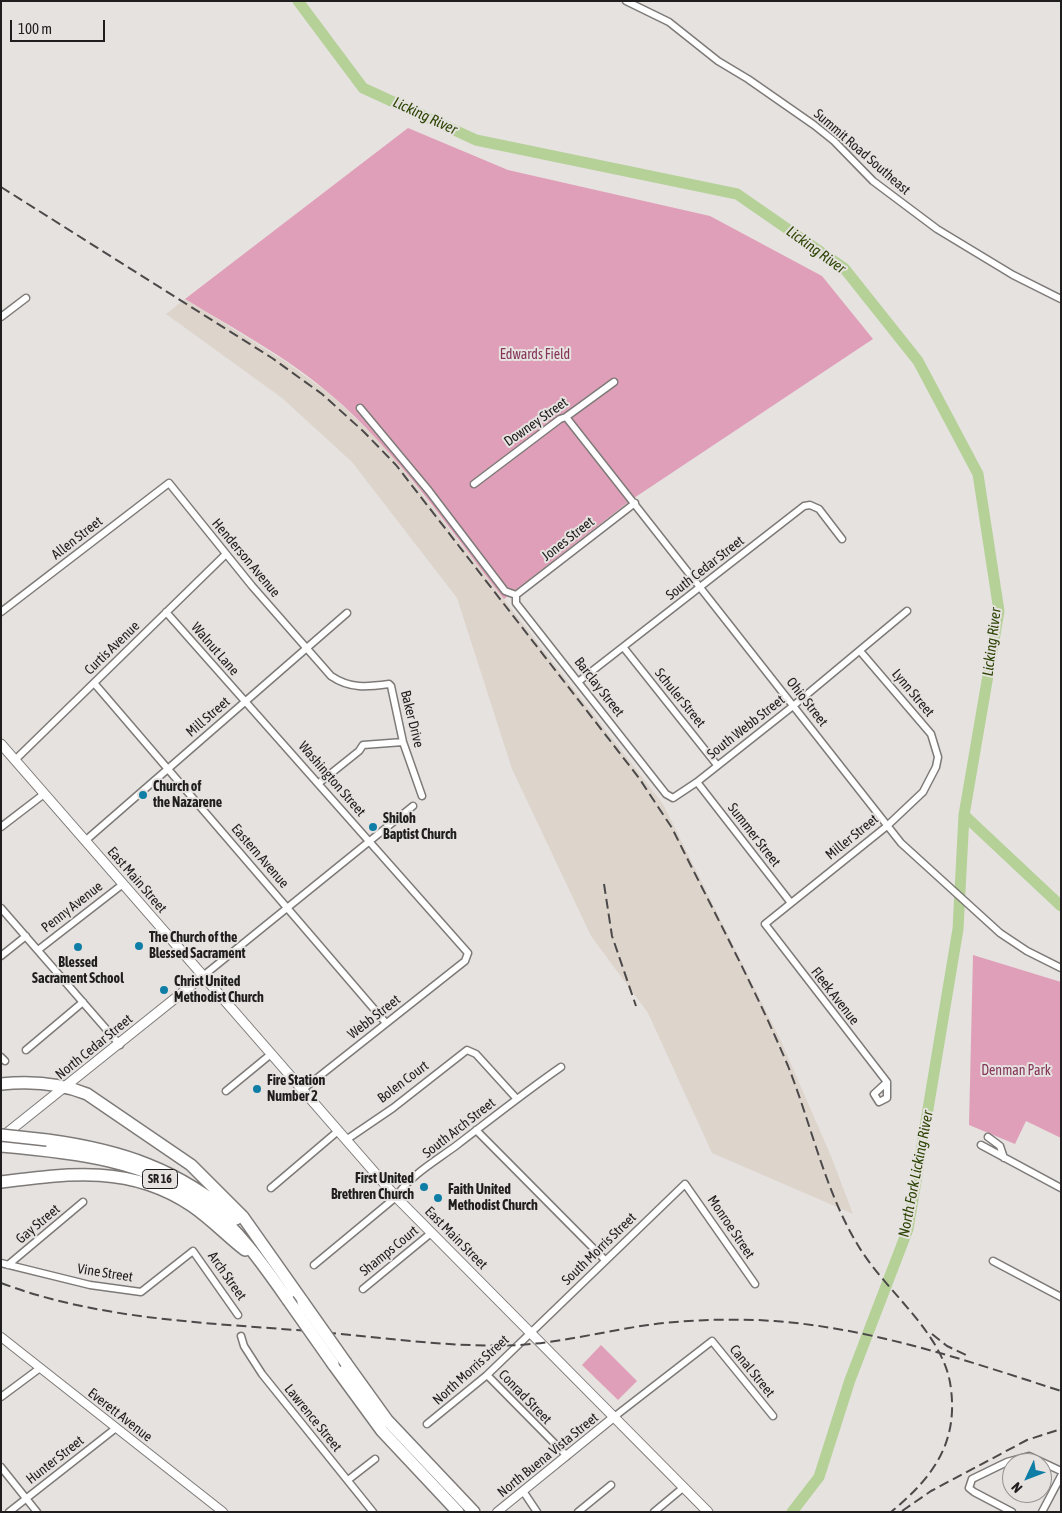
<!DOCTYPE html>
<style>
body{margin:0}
#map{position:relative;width:1062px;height:1513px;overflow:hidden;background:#e6e2e0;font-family:"Asap Condensed",sans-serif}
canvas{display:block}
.frame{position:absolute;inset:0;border:2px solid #1f1d1d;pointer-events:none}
.north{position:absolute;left:1002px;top:1453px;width:50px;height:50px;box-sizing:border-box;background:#e6e2e0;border:1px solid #969392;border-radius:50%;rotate:227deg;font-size:14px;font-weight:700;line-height:20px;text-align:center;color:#1f1d1d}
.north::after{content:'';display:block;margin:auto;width:18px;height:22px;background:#0e7ea6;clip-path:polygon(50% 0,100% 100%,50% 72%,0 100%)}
.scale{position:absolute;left:10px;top:20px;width:95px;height:22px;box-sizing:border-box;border:2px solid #1f1d1d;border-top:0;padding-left:6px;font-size:15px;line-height:18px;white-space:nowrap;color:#1f1d1d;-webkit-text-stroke:4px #e6e2e0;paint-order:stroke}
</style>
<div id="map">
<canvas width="1062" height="1513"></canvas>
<div class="frame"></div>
<div class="north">N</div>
<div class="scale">100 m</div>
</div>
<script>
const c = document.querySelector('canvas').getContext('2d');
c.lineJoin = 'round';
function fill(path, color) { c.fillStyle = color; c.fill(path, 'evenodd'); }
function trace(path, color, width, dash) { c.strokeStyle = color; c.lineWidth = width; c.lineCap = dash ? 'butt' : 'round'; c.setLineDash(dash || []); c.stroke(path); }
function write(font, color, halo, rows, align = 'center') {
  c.font = font + ' "Asap Condensed",sans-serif'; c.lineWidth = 4; c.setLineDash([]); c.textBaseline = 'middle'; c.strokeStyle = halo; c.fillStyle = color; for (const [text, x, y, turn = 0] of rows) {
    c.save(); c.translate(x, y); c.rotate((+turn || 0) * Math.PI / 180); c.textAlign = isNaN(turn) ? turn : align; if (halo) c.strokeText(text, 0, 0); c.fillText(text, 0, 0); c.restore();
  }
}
fill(new Path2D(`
 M 185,299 L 283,360 L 330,394 L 384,445 L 663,804 L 781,1041 L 831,1156 L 853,1214 L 712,1153 L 648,1013 L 591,936 L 512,769 L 457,598 L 352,462 L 282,398 L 166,314 Z`), '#ddd4cc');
fill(new Path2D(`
 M 408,128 L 508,170 L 710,216 L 822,276 L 873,339 L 631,500 L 504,599 C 449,529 398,452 330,394 C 287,357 234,329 185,299 Z
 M 973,955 L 1061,982 L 1061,1138 L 1026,1121 L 1015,1144 L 969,1125 Z
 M 601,1345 L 637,1381 L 618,1400 L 582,1365 Z`), '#e09fb8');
trace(new Path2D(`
 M 298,1 L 363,88 L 476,140 L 737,194 L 844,268 L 918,361 L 978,474 L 999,611 L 964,815 L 958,929 L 908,1229 L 850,1380 L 819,1477 L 792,1512
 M 964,815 L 1061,906`), '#b5d197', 11);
const minor = new Path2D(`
 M 626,1 L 669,22 L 718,61 L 748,79 L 814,125 L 834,141 L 873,181 L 937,229 L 1013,275 L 1061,299
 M 1,317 L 26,298
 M 360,408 L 429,491 L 505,591 L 516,595
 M 566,417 L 901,843 L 1000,933 L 1027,951 L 1061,968
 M 474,484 L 560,419 L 566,417 L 614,382
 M 516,595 L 516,603 L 666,794 L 673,798 L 697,782 L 793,706 L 907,611
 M 516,595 L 635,503
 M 1,612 L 169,483 L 252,586 L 331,676 C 350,689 367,687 389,684 L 391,686 L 403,742 L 422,796
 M 166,612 L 468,953 L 465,961 L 302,1090
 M 624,648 L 717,765
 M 860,651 L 931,734 L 938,757 L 936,767 L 923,792 L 887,826 L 765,924 L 887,1082
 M 578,682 L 804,506 L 810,505 L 819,509 L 842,539
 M 94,683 L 386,1023
 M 15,760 L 226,554
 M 697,782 L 791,903
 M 319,783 L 359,751 L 363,745 L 403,742
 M 1,827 L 44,794
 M 85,841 L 347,613
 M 1,908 L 120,1045
 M 38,950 L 123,884
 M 1,956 L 26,936
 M 203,976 L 413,806
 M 26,1050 L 83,1002
 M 1,1057 L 5,1061
 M 887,1082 L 887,1098 L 879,1102 L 874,1094 Z
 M 226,1091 L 271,1054
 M 476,1130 L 605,1260
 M 988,1137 L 1000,1146 L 1004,1158
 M 346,1140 L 393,1108 L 467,1050 L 476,1054 L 516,1098
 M 981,1145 L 1061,1188
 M 271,1188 L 338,1131
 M 993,1261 L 1061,1297
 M 1,1263 L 90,1285 L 141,1292 L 193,1251 L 238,1315
 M 8,1265 L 83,1202
 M 314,1265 L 396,1197 C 409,1176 437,1160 457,1145 C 491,1119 525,1092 561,1067
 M 363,1289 L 431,1233
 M 241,1336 L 244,1346 L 262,1374 L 373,1512
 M 487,1375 L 567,1456
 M 1,1397 L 40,1368
 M 614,1417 L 712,1341 L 773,1416
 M 427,1424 L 487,1375 L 685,1184 L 755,1284
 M 1,1467 L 37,1512
 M 348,1480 L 375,1459
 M 523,1491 L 537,1512
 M 9,1512 L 116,1428
 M 578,1512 L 611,1485
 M 654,1512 L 684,1487
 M 1012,1512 L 974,1492 L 969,1488 L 972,1479 L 1007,1462 L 1029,1456 L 1061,1471
 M 1042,1512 L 1061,1476`);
const tertiary = new Path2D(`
 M 1,1337 L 223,1512
 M 497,1512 L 614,1417`);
const secondary = new Path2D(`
 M 1,744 L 396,1197 L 708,1512
 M 2,1137 L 203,976`);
const motorway = new Path2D(`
 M 1,1084 C 30,1081 60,1083 87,1094 L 191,1165 L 243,1217 L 303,1302
 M 47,1140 C 121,1150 179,1169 236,1219
 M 1,1146 C 71,1152 150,1160 207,1205 C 240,1231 264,1266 288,1300
 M 1,1182 C 70,1173 132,1165 192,1206 C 211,1219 227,1236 245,1250
 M 346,1363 L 387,1420 L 474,1512
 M 333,1364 L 382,1431 L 458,1512`);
trace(minor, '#7d7a78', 9);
trace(tertiary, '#7d7a78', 10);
trace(secondary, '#7d7a78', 11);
trace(motorway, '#7d7a78', 14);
trace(minor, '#fff', 6);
trace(tertiary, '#fff', 8);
trace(secondary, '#fff', 9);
trace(motorway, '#fff', 11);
trace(new Path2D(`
 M 1,187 L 272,358 L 322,394 L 363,431 L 396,465 L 639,778 L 672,828 C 711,907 754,985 788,1066 C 812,1126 825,1192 859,1247 C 887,1293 945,1334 951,1389 C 958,1445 931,1479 891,1512
 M 604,884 L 612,936 L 636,1006
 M 1,1283 C 102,1321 214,1323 321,1332 C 387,1338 454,1348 520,1345 C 563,1342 606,1331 648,1325 C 684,1320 720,1319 756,1320 C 860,1324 962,1359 1061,1391
 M 932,1334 L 947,1346 L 966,1355
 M 902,1511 L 931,1491 L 1027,1440 L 1061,1429`), '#4b4949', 2, [10, 5]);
const motorwayBridge = new Path2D(`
 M 1,1135 L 47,1140
 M 288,1300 L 333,1364
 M 303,1302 L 346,1363`);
trace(motorwayBridge, '#7d7a78', 14, []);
trace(motorwayBridge, '#fff', 11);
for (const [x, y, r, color] of [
 [143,795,5,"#0e7ea6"],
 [373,827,5,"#0e7ea6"],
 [139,946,5,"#0e7ea6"],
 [78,947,5,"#0e7ea6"],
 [164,990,5,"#0e7ea6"],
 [257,1089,5,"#0e7ea6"],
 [424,1187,5,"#0e7ea6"],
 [438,1198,5,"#0e7ea6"]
]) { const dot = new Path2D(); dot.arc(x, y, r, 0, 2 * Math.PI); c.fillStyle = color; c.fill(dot); trace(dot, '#e6e2e0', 2); }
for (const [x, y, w] of [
 [160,1179,35]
]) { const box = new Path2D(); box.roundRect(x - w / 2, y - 9.5, w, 19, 4); c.fillStyle = '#e6e2e0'; c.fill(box); trace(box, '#1f1d1d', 1); }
write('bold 12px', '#1f1d1d', null, [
 ["SR 16",160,1179]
]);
write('14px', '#1f1d1d', '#e6e2e0', [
 ["Summit Road Southeast",862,152,41],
 ["Downey Street",536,422,-35],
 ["Allen Street",77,538,-38],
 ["Jones Street",568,539,-38],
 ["Henderson Avenue",246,558,50],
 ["South Cedar Street",705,568,-38],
 ["Curtis Avenue",112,648,-44],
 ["Walnut Lane",215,649,49],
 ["Barclay Street",599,687,52],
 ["Lynn Street",913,693,50],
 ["Schuler Street",680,698,51],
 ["Ohio Street",807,702,52],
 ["Mill Street",208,717,-41],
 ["Baker Drive",412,719,76],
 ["South Webb Street",746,727,-38],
 ["Washington Street",332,779,49],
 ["Summer Street",754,835,52],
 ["Miller Street",852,837,-39],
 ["Eastern Avenue",260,856,49],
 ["East Main Street",137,880,49],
 ["Penny Avenue",72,907,-38],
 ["Fleek Avenue",835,996,52],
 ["Webb Street",374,1017,-38],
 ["North Cedar Street",94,1047,-39],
 ["Bolen Court",403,1082,-37],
 ["South Arch Street",459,1128,-38],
 ["Gay Street",38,1224,-40],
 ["Monroe Street",731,1227,56],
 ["East Main Street",456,1238,45],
 ["South Morris Street",599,1249,-44],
 ["Shamps Court",389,1251,-39],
 ["Vine Street",105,1273,9],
 ["Arch Street",227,1276,55],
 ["North Morris Street",471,1370,-42],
 ["Canal Street",752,1371,51],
 ["Conrad Street",525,1397,46],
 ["Everett Avenue",120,1415,38],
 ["Lawrence Street",313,1418,51],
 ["North Buena Vista Street",548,1455,-39],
 ["Hunter Street",55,1460,-38]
]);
write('14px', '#843659', '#e6e2e0', [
 ["Edwards Field",535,355],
 ["Denman Park",1016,1071]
]);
write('bold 14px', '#1f1d1d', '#e6e2e0', [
 ["Church of",153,787],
 ["the Nazarene",153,803],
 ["Shiloh",383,819],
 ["Baptist Church",383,835],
 ["The Church of the",149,938],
 ["Blessed Sacrament",149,954],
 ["Blessed",78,963,"center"],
 ["Sacrament School",78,979,"center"],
 ["Christ United",174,982],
 ["Methodist Church",174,998],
 ["Fire Station",267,1081],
 ["Number 2",267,1097],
 ["First United",414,1179,"right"],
 ["Brethren Church",414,1195,"right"],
 ["Faith United",448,1190],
 ["Methodist Church",448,1206]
], 'left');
write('italic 15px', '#2d4504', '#e6e2e0', [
 ["Licking River",425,116,25],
 ["Licking River",816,250,36],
 ["Licking River",992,642,-83],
 ["North Fork Licking River",916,1174,-79]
]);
</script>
